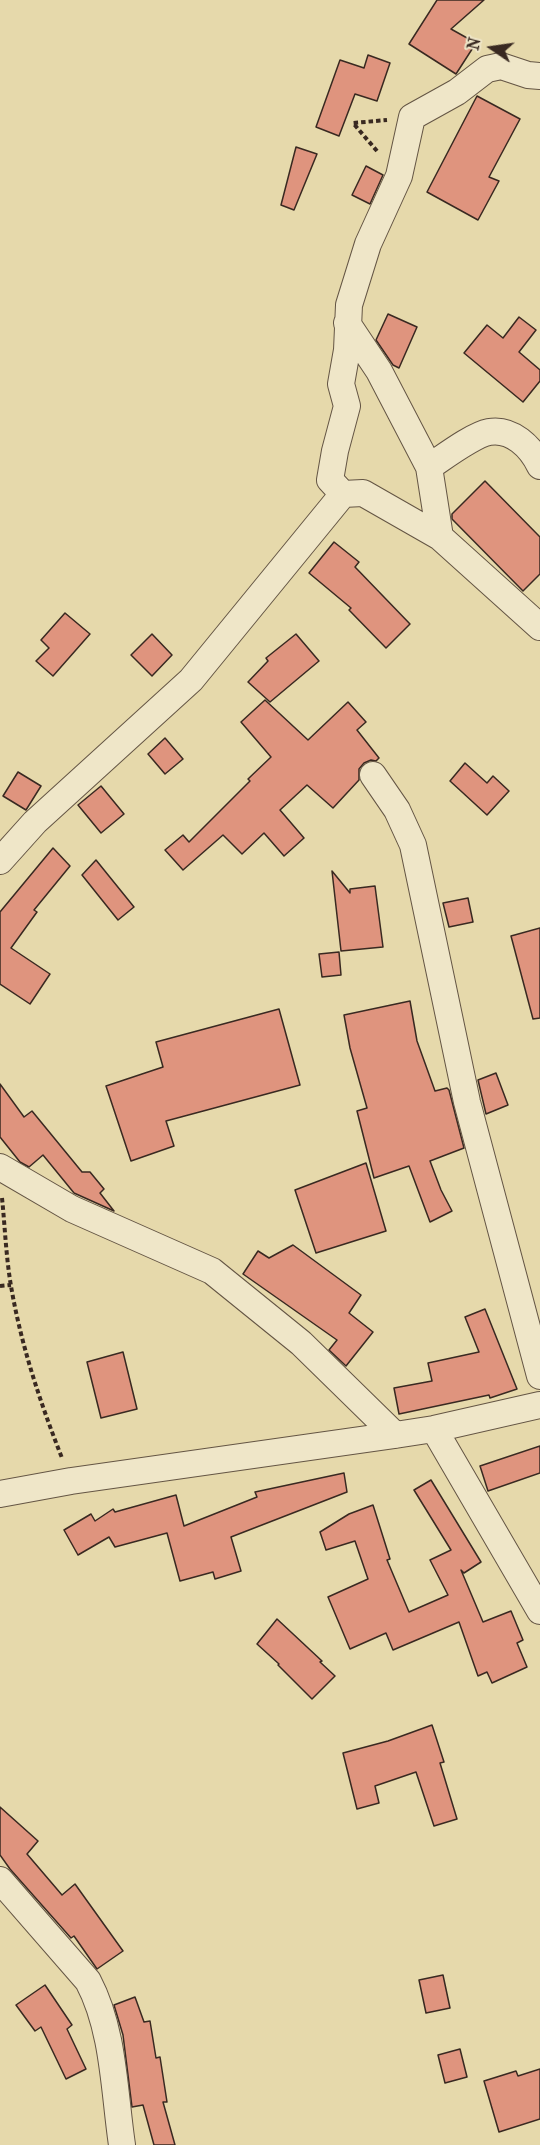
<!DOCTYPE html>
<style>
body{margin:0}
#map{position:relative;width:540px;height:2145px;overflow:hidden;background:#e6d9ab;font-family:"IM FELL French Canon",serif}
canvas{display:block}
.north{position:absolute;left:462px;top:18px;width:60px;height:60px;-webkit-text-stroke:4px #efe6c8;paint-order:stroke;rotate:283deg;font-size:16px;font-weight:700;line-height:24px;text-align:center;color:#392921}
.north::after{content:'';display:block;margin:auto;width:21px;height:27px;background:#392921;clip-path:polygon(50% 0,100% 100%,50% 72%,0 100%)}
</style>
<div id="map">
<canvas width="540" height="2145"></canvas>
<div class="north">N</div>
</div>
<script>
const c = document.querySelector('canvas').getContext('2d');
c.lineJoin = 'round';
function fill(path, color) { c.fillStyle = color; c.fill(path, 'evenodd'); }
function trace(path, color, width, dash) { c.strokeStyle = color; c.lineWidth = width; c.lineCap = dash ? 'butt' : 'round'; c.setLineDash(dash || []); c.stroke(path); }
const building = new Path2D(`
 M 437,0 L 484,0 L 451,29 L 476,43 L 456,74 L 409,44 Z
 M 368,55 L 390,63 L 377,101 L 355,94 L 339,136 L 316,127 L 340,60 L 364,68 Z
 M 477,96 L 520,119 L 489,177 L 499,181 L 478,220 L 427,192 Z
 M 296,147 L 317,154 L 294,210 L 281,205 Z
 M 366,166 L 383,175 L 370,204 L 352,195 Z
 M 388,314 L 417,327 L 399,368 L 393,365 L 376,340 Z
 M 519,317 L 536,330 L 519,352 L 540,370 L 540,381 L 523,402 L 464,353 L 487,325 L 503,338 Z
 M 485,481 L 540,537 L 540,574 L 523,591 L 452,519 L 452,514 Z
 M 334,542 L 359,562 L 355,567 L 410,624 L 386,648 L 349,610 L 351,608 L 309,573 Z
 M 65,613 L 90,634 L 53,676 L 36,661 L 49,648 L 41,640 Z
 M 152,634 L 172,655 L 152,676 L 131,655 Z
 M 296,634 L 319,661 L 270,702 L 248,682 L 268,661 L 266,658 Z
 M 265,700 L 308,740 L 348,702 L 366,722 L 357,730 L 379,758 L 376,761 L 371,760 L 364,763 L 359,769 L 359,780 L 333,808 L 307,785 L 280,810 L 304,838 L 284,856 L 264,833 L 242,854 L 223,835 L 183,870 L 165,850 L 183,835 L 189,842 L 250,781 L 248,779 L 271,757 L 241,722 Z
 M 165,738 L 183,759 L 165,774 L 148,754 Z
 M 465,763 L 487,783 L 493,776 L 509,791 L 487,815 L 450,781 Z
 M 18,772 L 41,786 L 26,810 L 3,796 Z
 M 101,786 L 124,814 L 101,833 L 78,805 Z
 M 53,848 L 70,866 L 34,910 L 37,912 L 11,948 L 50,974 L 30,1004 L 0,984 L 0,912 Z
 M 96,860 L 134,907 L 118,920 L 82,875 Z
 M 332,871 L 350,893 L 350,889 L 375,886 L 383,947 L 341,951 Z
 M 468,898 L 473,922 L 449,927 L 443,903 Z
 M 540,928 L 540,1018 L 533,1019 L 511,936 Z
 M 339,952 L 341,975 L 322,977 L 319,954 Z
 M 410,1001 L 417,1041 L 435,1091 L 447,1088 L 449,1090 L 464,1148 L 430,1161 L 441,1190 L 452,1211 L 430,1222 L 409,1166 L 374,1178 L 357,1111 L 367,1108 L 350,1048 L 344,1015 Z
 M 279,1009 L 300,1085 L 166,1121 L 174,1146 L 131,1161 L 106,1086 L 163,1067 L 156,1042 Z
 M 496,1073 L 508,1105 L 486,1114 L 478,1080 Z
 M 0,1084 L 24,1117 L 32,1111 L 82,1172 L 90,1172 L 104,1189 L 100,1193 L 114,1211 L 74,1193 L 43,1155 L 29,1167 L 20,1162 L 0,1137 Z
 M 366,1163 L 386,1231 L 316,1253 L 295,1190 Z
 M 293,1245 L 361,1295 L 349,1313 L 373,1332 L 346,1366 L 329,1350 L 337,1340 L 243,1274 L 258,1251 L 269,1258 Z
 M 485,1309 L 517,1389 L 490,1398 L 489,1395 L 399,1414 L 394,1388 L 432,1381 L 428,1363 L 479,1352 L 465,1317 Z
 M 123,1352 L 137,1409 L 101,1418 L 87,1362 Z
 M 540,1446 L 540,1473 L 488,1491 L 480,1466 Z
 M 344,1473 L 347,1492 L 231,1537 L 241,1571 L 215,1579 L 213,1572 L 180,1581 L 167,1533 L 115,1547 L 109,1537 L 78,1555 L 64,1530 L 91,1514 L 95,1521 L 113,1509 L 115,1512 L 176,1495 L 184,1526 L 257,1497 L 255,1492 Z
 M 431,1480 L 481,1562 L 464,1573 L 461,1570 L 483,1622 L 511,1611 L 523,1640 L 517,1643 L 527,1667 L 492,1683 L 487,1672 L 478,1676 L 459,1622 L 393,1650 L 386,1633 L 350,1649 L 328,1597 L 368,1579 L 355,1541 L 326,1550 L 320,1532 L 349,1514 L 373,1505 L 390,1559 L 387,1560 L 409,1612 L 448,1595 L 430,1560 L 451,1550 L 414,1490 Z
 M 277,1619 L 322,1661 L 320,1662 L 335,1676 L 312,1699 L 278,1665 L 279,1664 L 257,1644 Z
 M 432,1725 L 444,1762 L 440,1763 L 457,1819 L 434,1826 L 416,1772 L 375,1786 L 379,1803 L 357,1809 L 343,1753 L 388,1741 Z
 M 0,1807 L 38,1841 L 27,1854 L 62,1895 L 75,1884 L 123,1951 L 97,1969 L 74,1936 L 71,1938 L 10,1869 L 0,1855 Z
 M 443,1975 L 450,2008 L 426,2013 L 419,1980 Z
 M 45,1985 L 72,2025 L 67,2029 L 86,2069 L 66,2079 L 41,2027 L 35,2031 L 16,2005 Z
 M 135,1997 L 144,2022 L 150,2021 L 156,2058 L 160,2057 L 167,2102 L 163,2102 L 175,2145 L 154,2145 L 143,2105 L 132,2107 L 123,2035 L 114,2005 Z
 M 460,2049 L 467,2077 L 445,2083 L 438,2055 Z
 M 540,2069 L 540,2119 L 499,2132 L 484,2081 L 516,2071 L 518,2076 Z`);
fill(building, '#df947e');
trace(building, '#392921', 1.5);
const street = new Path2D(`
 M 347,323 L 379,371 L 429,467 L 440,537 L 540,627
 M 429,467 C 444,457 473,435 489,432 C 512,428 531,447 540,466
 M 343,494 L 330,480 L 335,451 L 347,406 L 341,384 L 347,350 L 349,305 L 368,244 L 399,176 L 412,117 L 457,92 L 487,69 L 501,66 L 528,75 L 540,76
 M 373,775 L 397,810 L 413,845 L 467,1102 L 540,1376
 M 0,861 L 35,822 L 191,680 L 343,494 L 363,493 L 440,537
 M 0,1167 L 72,1209 L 212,1271 L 301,1343 L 395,1435
 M 434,1429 L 540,1611
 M 0,1494 L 71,1481 L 395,1435 L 434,1429 L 540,1405
 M 0,1880 L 88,1981 C 114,2030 114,2091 122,2145`);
trace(street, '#645544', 28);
trace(new Path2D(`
 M 377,151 L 353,123 L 387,120
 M 2,1198 C 5,1227 6,1257 11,1286 C 21,1345 40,1402 62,1458
 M 0,1286 L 11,1285`), '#392921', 4, [4.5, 3]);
trace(street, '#efe6c8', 26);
</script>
